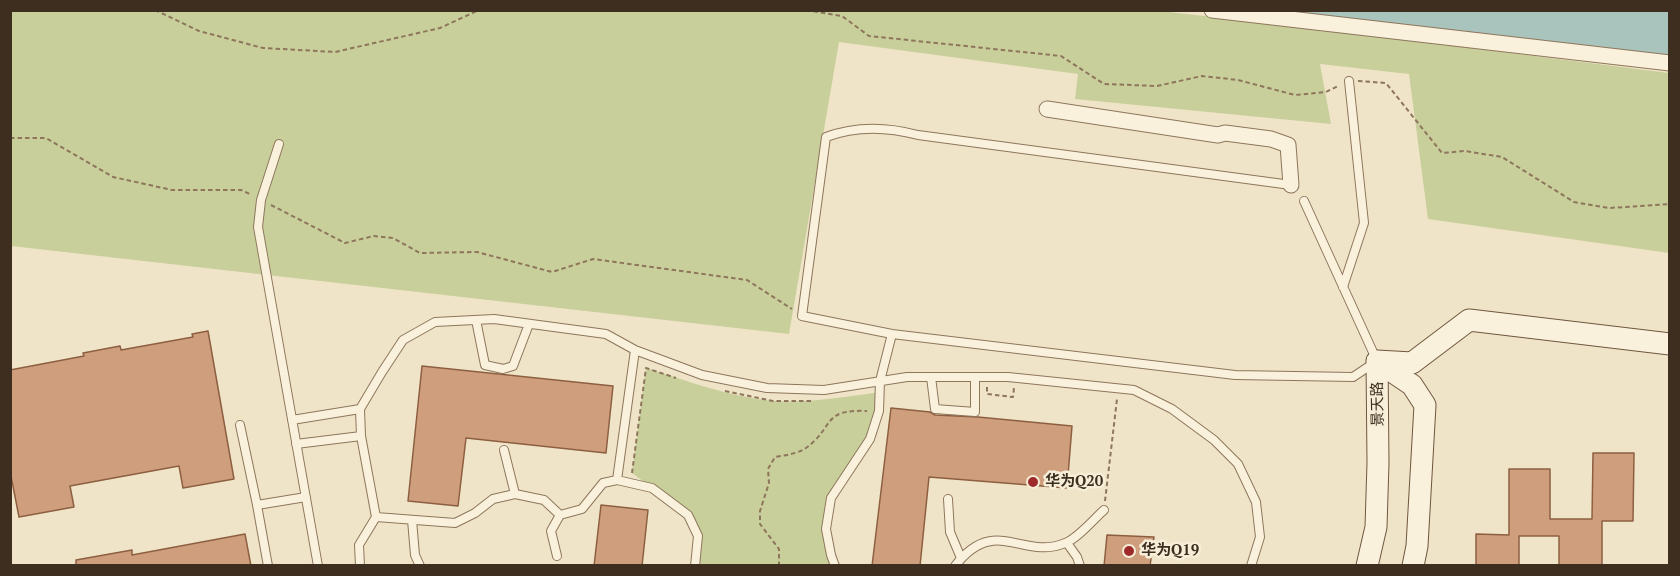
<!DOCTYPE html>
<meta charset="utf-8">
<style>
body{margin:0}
#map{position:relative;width:1680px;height:576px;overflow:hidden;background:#f0e4c8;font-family:"PT Serif",serif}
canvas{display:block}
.frame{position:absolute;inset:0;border:12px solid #3d2e20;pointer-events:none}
</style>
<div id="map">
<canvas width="1680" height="576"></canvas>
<div class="frame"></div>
</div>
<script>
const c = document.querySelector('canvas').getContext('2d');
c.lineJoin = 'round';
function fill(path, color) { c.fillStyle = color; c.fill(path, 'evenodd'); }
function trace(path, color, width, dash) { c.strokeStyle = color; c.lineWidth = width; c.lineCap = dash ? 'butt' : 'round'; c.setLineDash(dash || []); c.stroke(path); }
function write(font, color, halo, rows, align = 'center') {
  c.font = font + ' "PT Serif","Noto Sans SC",serif'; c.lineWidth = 5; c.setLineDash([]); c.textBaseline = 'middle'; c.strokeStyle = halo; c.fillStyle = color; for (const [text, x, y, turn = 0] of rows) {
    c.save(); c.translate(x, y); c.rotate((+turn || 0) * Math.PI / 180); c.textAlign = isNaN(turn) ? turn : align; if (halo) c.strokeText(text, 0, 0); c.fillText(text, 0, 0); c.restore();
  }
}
fill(new Path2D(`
 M 1151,10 L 1312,28 L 1669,73 L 1669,253 L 1428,219 L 1409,74 L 1320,64 L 1331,124 L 1075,99 L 1078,74 L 839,42 L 789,334 L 11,246 L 11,11 Z
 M 646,368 C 684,380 734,398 775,401 C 810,403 845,397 880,392 L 870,439 L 831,498 L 826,529 L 835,565 L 695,565 L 698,536 L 688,515 L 632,473 Z`), '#c9cf9b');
const water = new Path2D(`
 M 1245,11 L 1669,11 L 1669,59 Z`);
fill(water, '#a9c4bc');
trace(water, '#6f938a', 1.5);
const building = new Path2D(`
 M 208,331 L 234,479 L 183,488 L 179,466 L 70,486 L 74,507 L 19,517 L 10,471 L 10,370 L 84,356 L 83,353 L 120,346 L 121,350 L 193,337 L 192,334 Z
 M 422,366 L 613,386 L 606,453 L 466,438 L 458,506 L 408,501 Z
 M 891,408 L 930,412 L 935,415 L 978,417 L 1072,426 L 1067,488 L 929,477 L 920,566 L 872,566 Z
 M 1593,453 L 1634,453 L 1633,521 L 1602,521 L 1602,566 L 1559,566 L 1559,536 L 1519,536 L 1519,566 L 1476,566 L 1476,534 L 1509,535 L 1509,469 L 1550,469 L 1550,519 L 1592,519 Z
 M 601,505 L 648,510 L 642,566 L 594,566 Z
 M 245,534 L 251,566 L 76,566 L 76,560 L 132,550 L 132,555 Z
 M 1107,535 L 1154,537 L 1150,566 L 1104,566 Z`);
fill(building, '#cf9f7d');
trace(building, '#8d5f41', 1.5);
const lane = new Path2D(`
 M 279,144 L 261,200 L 258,227 L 318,566
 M 1291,185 L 918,135 C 888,127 855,126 826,137 L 802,316 L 892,334 L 1235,375 L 1353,377 L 1377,361 L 1304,201
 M 1343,287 L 1364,223 L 1349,81
 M 476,320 L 485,365 L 503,369 L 513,366 L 529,324
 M 931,377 L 935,409 L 975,412 L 975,377
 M 292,420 L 360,409
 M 240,425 L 257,505 L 268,566
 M 361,436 L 360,409 L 382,372 L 403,340 L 435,322 L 494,319 L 606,334 L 635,350 L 702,375 L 767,388 L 824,390 L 907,377 L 1008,377 L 1134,390 L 1172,409 L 1214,440 L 1238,464 L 1256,502 L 1260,537 L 1251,566
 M 296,444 L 361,436 L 376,517 L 359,545 L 360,566
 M 504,450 L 515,494
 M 617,480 L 635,350
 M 948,499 L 950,532 L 961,558
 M 257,505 L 306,497
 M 376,517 L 455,523 L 475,513 L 493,499 L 515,494 L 544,500 L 560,515 L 582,509 L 603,483 L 617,480 L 652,488 L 688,515 L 698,536 L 695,566
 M 412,520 L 415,555 L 420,566
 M 1067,543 L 1077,557 L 1080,566
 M 557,556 L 551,531 L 560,515
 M 835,566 L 831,555 L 826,529 L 831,498 L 870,439 L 879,411 L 880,381 L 892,334
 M 955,566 C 995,514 1023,561 1065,543 C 1077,539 1094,519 1104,510`);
const street = new Path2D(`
 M 1212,10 L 1670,63
 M 1047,109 L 1218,135 L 1225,133 L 1271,139 L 1288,145 L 1291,185`);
const secondary = new Path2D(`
 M 1377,361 L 1412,363 L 1469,320 L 1670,344
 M 1378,362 L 1412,385 L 1425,405 L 1417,546 L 1413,566
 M 1367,566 L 1376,527 L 1378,463 L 1377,361`);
trace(lane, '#8d765c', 10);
trace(street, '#8d765c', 17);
trace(secondary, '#6f573f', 23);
trace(new Path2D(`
 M 155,10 L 199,31 L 263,48 L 335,52 L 440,28 L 479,10
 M 806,10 L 842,16 L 869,36 L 1061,56 L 1104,84 L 1157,86 L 1202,76 L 1238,80 L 1295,95 L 1326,92 L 1338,86
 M 1358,81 L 1386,83 L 1442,153 L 1465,151 L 1502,157 L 1574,202 L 1609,208 L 1670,204
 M 10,138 L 46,138 L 113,177 L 172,190 L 241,190 L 252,195
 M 271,205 L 345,243 L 374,236 L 393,238 L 420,253 L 477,252 L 552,272 L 593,259 L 747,280 L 792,309
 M 987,387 L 987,394 L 1013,397 L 1014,388
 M 725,391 L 773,401 L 812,401
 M 632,473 L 646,368 L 676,378
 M 1105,501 L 1117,399
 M 779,566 L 779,549 L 760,524 L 760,511 L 769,483 L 768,469 L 775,457 C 786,455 797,454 806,448 C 835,427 821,409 867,411`), '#8d765c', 2, [4.5, 3]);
trace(lane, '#faf1dc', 8);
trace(street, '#faf1dc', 15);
trace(secondary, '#faf1dc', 21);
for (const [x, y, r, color] of [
 [1033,482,6,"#9e2a2b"],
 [1129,551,6,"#9e2a2b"]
]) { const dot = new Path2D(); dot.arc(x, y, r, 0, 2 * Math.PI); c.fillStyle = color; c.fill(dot); trace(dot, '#f7eed8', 2); }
write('15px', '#3d2e20', '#f7eed8', [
 ["景天路",1378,404,-91]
]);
write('bold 15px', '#3d2e20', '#f7eed8', [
 ["华为Q20",1045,482],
 ["华为Q19",1141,551]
], 'left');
</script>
